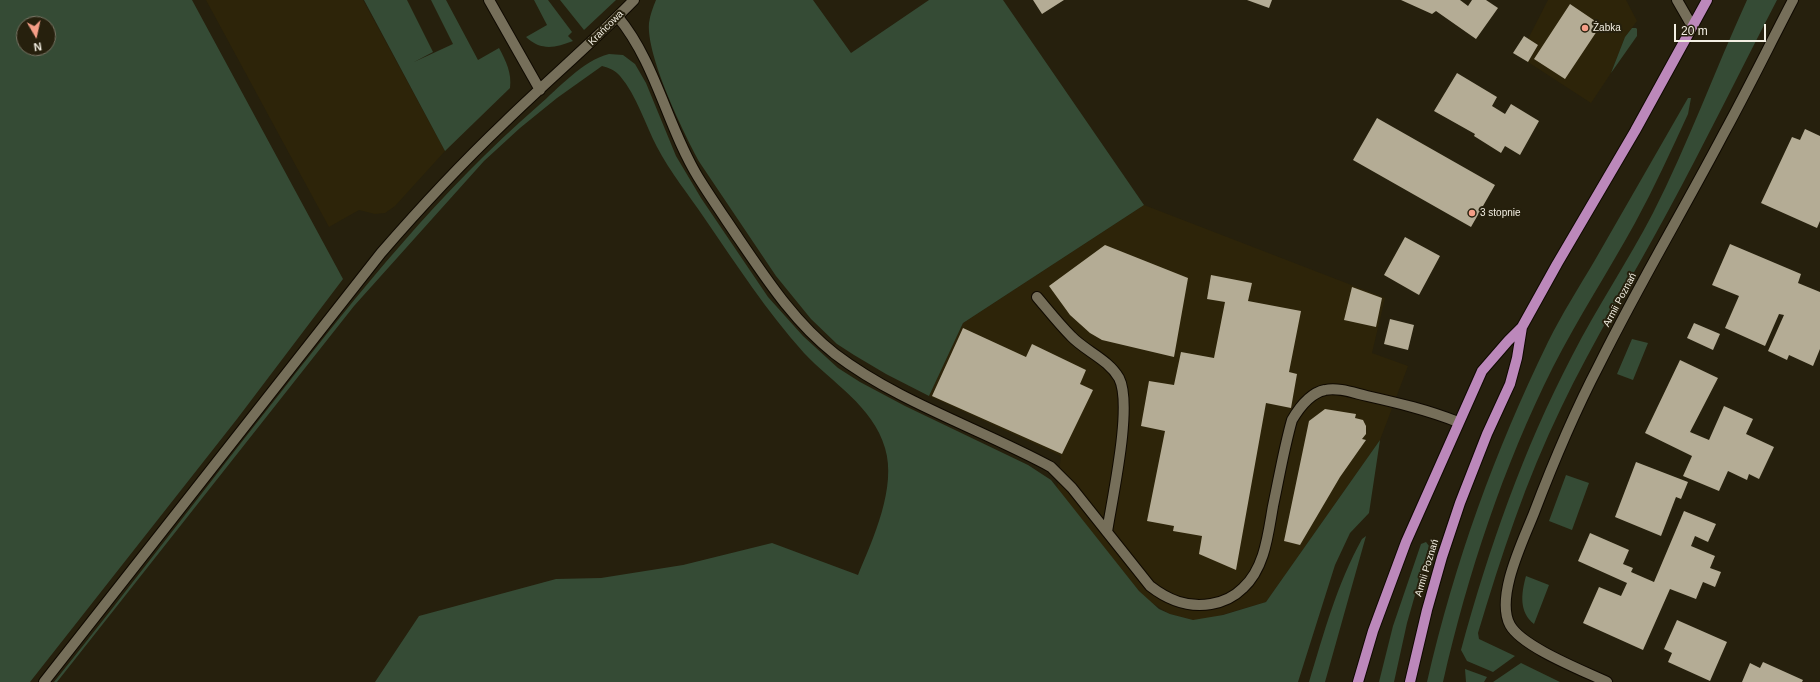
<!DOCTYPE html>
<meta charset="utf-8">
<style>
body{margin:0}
#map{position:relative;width:1820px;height:682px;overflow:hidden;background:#26200d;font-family:Helvetica,sans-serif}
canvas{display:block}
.north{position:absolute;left:16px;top:16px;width:40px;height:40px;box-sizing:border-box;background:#26200d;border:1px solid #787363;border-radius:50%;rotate:171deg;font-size:11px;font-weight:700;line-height:16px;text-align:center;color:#f3efe3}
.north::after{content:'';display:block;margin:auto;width:14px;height:18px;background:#f49e87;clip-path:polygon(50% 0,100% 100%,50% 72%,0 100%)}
.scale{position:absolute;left:1674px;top:24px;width:92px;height:18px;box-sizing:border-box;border:2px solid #f3efe3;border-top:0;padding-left:5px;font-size:12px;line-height:14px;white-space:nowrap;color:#f3efe3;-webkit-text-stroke:3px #26200d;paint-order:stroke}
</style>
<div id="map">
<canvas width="1820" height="682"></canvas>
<div class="north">N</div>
<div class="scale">20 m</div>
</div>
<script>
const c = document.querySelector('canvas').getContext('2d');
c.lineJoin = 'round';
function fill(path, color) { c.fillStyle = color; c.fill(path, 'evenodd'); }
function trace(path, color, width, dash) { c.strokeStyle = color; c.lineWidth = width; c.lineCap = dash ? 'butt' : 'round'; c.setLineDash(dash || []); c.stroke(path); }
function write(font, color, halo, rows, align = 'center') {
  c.font = font + ' Helvetica,sans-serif'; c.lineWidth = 4; c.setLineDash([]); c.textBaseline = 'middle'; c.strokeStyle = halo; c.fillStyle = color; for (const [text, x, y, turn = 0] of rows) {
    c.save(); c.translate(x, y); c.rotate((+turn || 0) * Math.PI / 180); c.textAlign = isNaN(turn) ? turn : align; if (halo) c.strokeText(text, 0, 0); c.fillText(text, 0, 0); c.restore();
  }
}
fill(new Path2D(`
 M 206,0 L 363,0 L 445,151 L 395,206 L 385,213 L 375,214 L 359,210 L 329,227 Z
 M 1548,0 L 1626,0 L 1637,21 L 1625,37 L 1611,73 L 1591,103 L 1528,62 L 1538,45 L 1528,39 Z
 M 1144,205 L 1385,298 L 1372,353 L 1408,366 L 1380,440 L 1266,602 L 1208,619 L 1193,620 L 1170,614 L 1149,601 L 1139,591 L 1057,489 L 1061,456 L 929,396 L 963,323 Z`), '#2d2409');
fill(new Path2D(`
 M 0,0 L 192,0 L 343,279 L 237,419 L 30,682 L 0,682 ZM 24,24 L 48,24 L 48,48 L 24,48 Z
 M 364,0 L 407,0 L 433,52 L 414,62 L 453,44 L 431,0 L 446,0 L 478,60 L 499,48 C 506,61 512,73 510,88 L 445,151 Z
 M 534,0 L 548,0 L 572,32 L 568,36 L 573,41 C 555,48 541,51 526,37 L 547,25 Z
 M 560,0 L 616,0 L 584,30 Z
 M 656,0 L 813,0 L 851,53 L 929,0 L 1003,0 L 1144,205 L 963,323 L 929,396 L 886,374 L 854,355 L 837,344 L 811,319 L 776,276 L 700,163 C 684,134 646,56 649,23 C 650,15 653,7 656,0 Z
 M 1747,0 L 1777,0 C 1740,71 1705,143 1667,213 C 1632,278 1593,341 1561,408 C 1526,480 1501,556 1478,633 L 1479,639 L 1515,656 L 1493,672 L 1467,661 L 1461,650 C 1489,548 1523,450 1572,356 C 1597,307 1628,261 1653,213 C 1688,144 1715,70 1747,0 Z
 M 1632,28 L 1636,28 L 1637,29 L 1637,36 L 1611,73 L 1625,37 Z
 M 609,54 L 623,55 L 635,64 L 646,83 L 676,156 L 701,198 L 768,297 L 803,336 L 838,368 L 860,382 L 905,406 L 1028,465 L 1051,480 L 1139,591 L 1159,609 L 1170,614 L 1193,620 L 1223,615 L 1266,602 L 1380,440 L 1369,513 L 1350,533 L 1335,565 L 1298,682 L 375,682 L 419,616 L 556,579 L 601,578 L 683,565 L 772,543 L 858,575 C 873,539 897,487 885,448 C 873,406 832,383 804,353 C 767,312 736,264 705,219 C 689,195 670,172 657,147 C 645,124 637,96 620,76 C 615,70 609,68 602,66 L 557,98 L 520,128 L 484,161 L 354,306 L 57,682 L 54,682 C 131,586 205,488 281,392 C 360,291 441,190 538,106 C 559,88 582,61 609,54 Z
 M 1688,98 L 1691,98 L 1688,114 C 1671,151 1654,188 1635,223 C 1608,272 1578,318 1553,367 C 1503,467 1468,573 1443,682 L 1427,682 C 1455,561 1494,453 1548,342 C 1562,314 1579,287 1595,260 C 1626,206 1657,152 1688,98 Z
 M 1632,339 L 1648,343 L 1633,380 L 1617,374 Z
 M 1566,475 L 1589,483 L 1572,530 L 1549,521 Z
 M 1366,536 L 1325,682 L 1309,682 C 1324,633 1337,584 1362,539 Z
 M 1426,542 L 1429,546 L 1407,623 L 1394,682 L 1379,682 L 1393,626 L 1421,544 Z
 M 1526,576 L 1549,585 L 1534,624 C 1519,612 1521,594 1526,576 Z
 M 1521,663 L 1560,682 L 1493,682 Z
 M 1465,669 L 1487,677 L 1484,682 L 1466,682 Z`), '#354b35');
fill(new Path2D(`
 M 1033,0 L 1064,0 L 1042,14 Z
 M 1247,0 L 1272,0 L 1269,8 Z
 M 1401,0 L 1460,0 L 1468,6 L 1472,0 L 1486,0 L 1498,8 L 1476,39 L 1436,11 L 1432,14 Z
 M 1570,4 L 1601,25 L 1565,79 L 1534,59 Z
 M 1524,36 L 1538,45 L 1528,62 L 1513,53 Z
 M 1457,73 L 1497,97 L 1492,106 L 1505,114 L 1511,104 L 1539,121 L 1520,155 L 1505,146 L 1501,153 L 1474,136 L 1475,134 L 1434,111 Z
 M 1377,118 L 1495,185 L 1471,227 L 1353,160 Z
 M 1805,129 L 1820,136 L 1820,221 L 1817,228 L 1761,203 L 1792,137 L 1800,140 Z
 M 1405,237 L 1440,256 L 1419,295 L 1384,275 Z
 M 1730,244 L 1801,274 L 1798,283 L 1820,292 L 1820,349 L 1813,366 L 1789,355 L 1787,360 L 1768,351 L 1784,315 L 1779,314 L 1765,346 L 1725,328 L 1739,296 L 1712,285 Z
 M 1105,245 L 1188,278 L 1174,357 L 1102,340 L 1090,333 L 1070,315 L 1049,286 Z
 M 1211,275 L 1252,283 L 1248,301 L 1301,311 L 1289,372 L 1297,374 L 1291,408 L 1266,403 L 1236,570 L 1199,554 L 1202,536 L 1173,531 L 1174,526 L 1147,521 L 1165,431 L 1141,426 L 1149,381 L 1174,385 L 1181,352 L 1214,358 L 1225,302 L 1207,299 Z
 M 1352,287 L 1382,298 L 1376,327 L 1344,320 Z
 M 1390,319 L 1414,325 L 1408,350 L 1384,344 Z
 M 1694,323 L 1720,334 L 1713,350 L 1687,338 Z
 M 963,328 L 1026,357 L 1032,344 L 1086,370 L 1080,384 L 1093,390 L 1062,454 L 932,396 Z
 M 1680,360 L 1718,378 L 1690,432 L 1709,440 L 1724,406 L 1753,419 L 1746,434 L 1774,447 L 1759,479 L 1749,474 L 1747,480 L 1728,471 L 1719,491 L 1683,476 L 1692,456 L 1645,433 Z
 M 1325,409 L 1356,414 L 1355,418 L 1363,420 L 1366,426 L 1366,434 L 1362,439 L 1366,440 L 1340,477 L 1300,545 L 1284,541 L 1309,421 Z
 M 1636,462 L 1688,482 L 1681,499 L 1676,497 L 1661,536 L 1615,517 Z
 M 1684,511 L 1716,524 L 1708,542 L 1695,536 L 1691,546 L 1715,556 L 1710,568 L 1721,572 L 1715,587 L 1703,582 L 1696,599 L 1670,589 L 1643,650 L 1583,623 L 1599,587 L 1621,596 L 1627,583 L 1578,561 L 1590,533 L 1629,550 L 1623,564 L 1633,568 L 1631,572 L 1654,582 Z
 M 1677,620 L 1727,642 L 1710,681 L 1668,662 L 1672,653 L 1664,649 Z
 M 1763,662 L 1803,680 L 1802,682 L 1742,682 L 1750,663 L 1760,668 Z`), '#b4ac95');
const minor = new Path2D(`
 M 489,0 L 540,90
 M 1677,0 L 1692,26
 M 618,17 C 656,63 667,126 698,177 C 711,198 725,218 739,239 C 767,280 795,323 835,354 C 898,402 981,429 1051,467 L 1072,488 L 1150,586 C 1168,600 1187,608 1211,604 C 1223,602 1235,596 1243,588 C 1265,568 1268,534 1273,506 C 1279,478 1284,448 1292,420 C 1299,408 1310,393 1325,390 C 1338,387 1354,393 1367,396 C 1398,403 1428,410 1458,422
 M 1037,297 C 1048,310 1059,324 1071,336 C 1085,351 1108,359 1119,378 C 1133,405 1112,499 1107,532
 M 44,682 L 381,253 C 420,208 461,164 504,123 C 547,81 592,43 634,0
 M 1607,682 C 1584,671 1522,647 1510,625 C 1495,597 1523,541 1534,513 C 1553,463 1574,413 1599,365 C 1638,286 1683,211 1724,133 C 1748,89 1770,44 1793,0`);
const major = new Path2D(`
 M 1358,682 L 1373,631 L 1406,542 L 1482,371 L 1508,341 L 1522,327 L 1557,264 L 1635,131 L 1707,0
 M 1410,682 L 1427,610 L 1442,557 L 1460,503 L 1487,434 L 1510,384 L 1517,358 L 1522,327`);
trace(minor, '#0f0900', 12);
trace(major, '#0f0900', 12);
trace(minor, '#766f5a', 10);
trace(major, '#bc88bb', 10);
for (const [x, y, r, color] of [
 [1585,28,4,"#f49e87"],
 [1472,213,4,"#f49e87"]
]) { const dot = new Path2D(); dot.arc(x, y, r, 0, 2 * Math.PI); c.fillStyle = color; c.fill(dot); trace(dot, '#26200d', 1.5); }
write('10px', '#f3efe3', '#26200d', [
 ["Krańcowa",606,28,-45],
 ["Armii Poznań",1620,300,-62],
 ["Armii Poznań",1427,568,-73]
]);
write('10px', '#f3efe3', '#26200d', [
 ["Żabka",1593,28],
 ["3 stopnie",1480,213]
], 'left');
</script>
